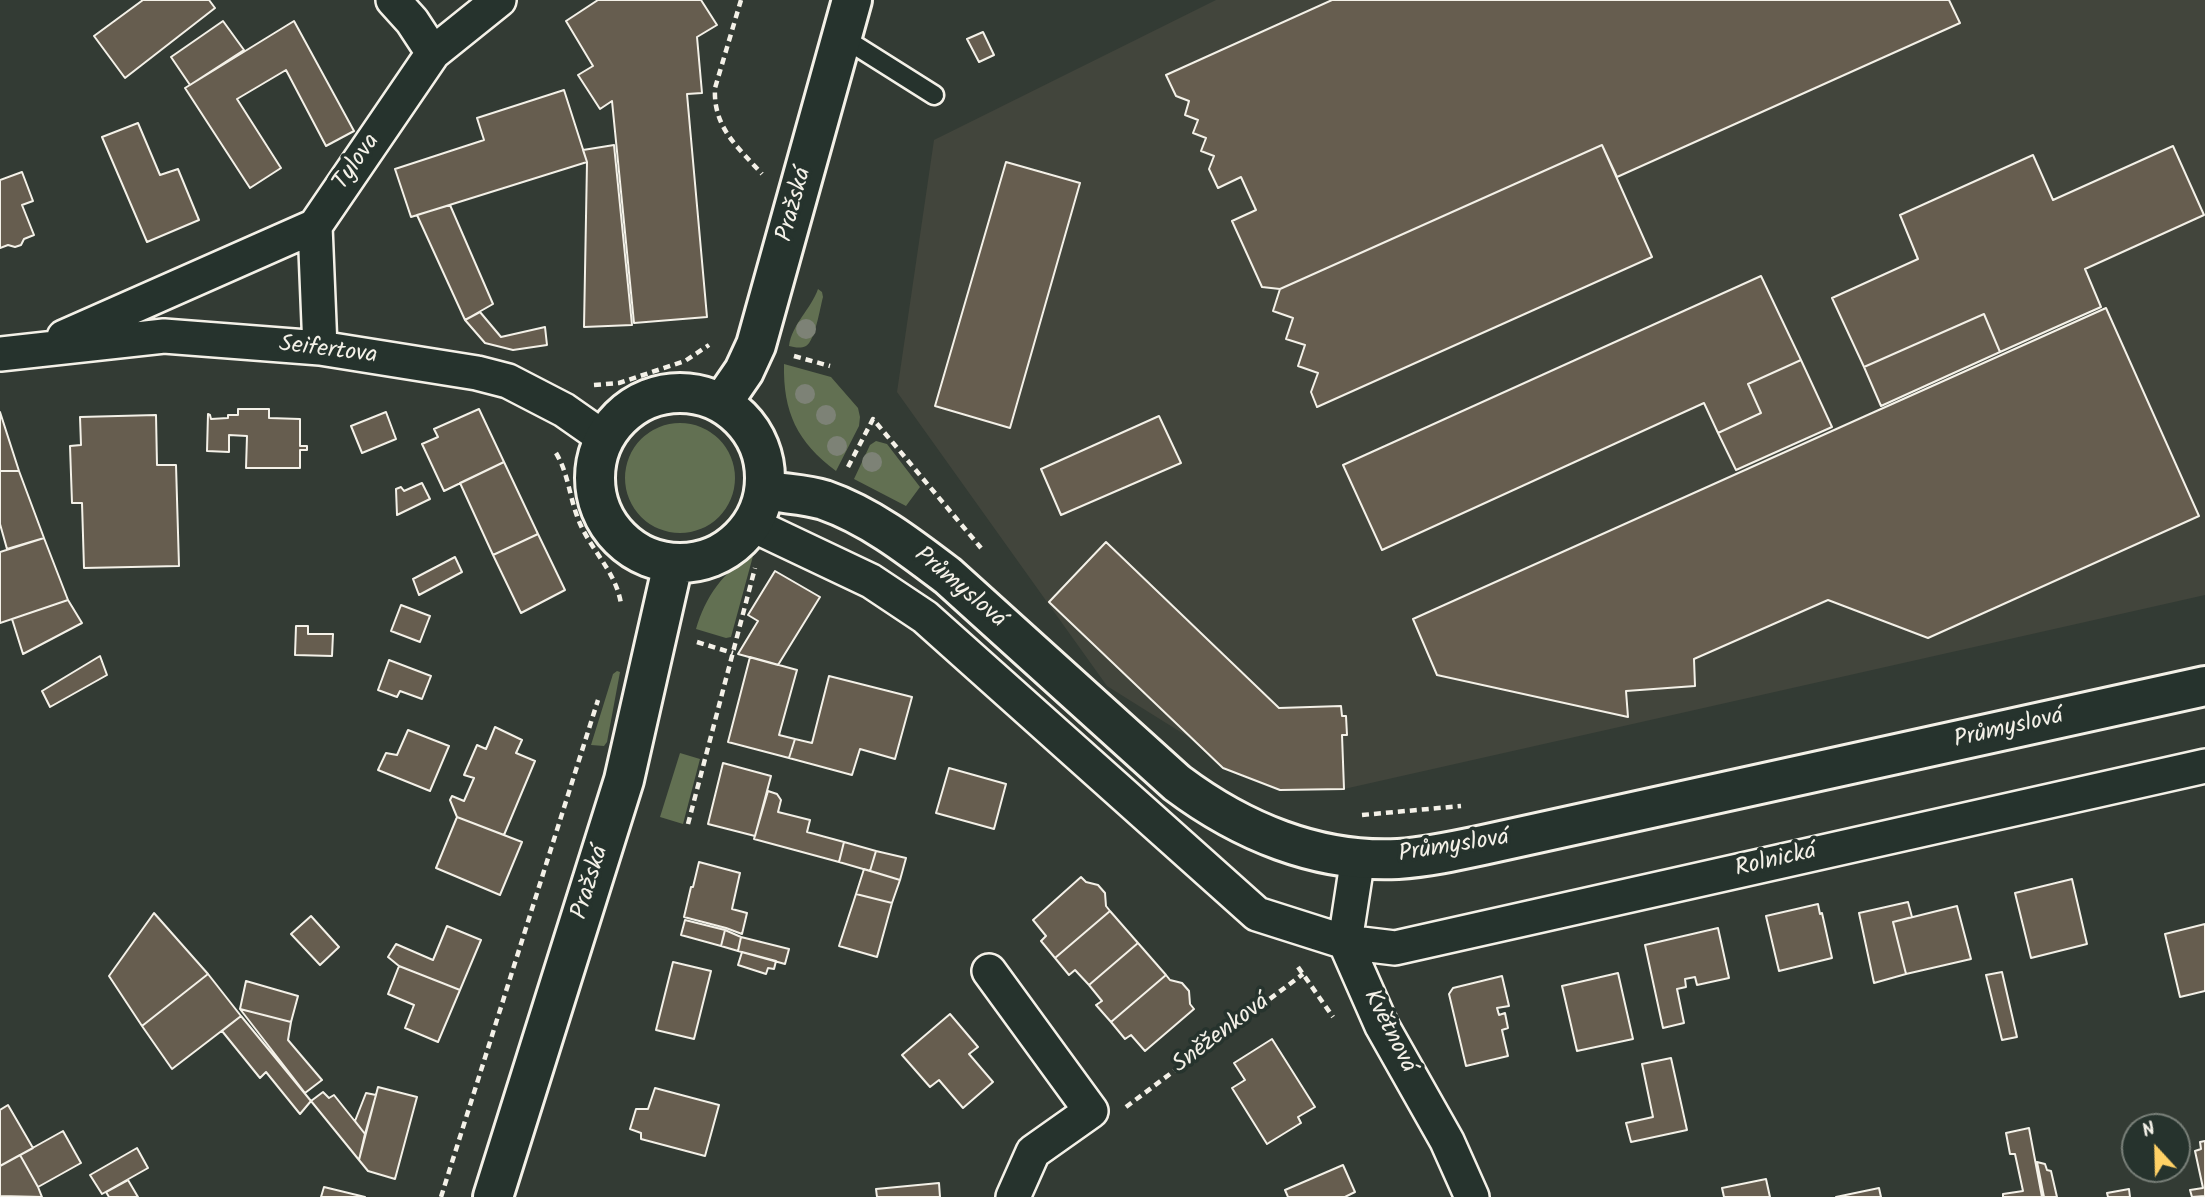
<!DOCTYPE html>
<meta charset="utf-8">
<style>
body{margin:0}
#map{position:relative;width:2205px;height:1197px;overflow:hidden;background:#333b34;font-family:Kalam,sans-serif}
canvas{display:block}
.north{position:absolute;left:2121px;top:1113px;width:70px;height:70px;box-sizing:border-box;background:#26332d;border:2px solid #787f78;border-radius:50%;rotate:338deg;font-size:19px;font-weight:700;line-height:28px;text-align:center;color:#f4f1e8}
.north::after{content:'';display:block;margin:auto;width:24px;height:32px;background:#ffd166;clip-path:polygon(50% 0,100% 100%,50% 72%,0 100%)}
</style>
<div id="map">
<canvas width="2205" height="1197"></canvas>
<div class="north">N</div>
</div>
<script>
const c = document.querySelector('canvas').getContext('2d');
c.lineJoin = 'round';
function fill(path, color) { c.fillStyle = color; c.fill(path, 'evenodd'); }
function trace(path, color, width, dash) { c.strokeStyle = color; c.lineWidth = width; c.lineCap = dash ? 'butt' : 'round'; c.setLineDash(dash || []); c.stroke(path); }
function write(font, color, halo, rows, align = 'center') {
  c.font = font + ' Kalam,sans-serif'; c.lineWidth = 7; c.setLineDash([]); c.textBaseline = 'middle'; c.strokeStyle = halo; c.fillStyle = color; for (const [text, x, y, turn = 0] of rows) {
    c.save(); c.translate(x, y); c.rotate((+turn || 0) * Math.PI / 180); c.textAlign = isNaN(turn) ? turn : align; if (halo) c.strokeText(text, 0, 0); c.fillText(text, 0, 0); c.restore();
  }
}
fill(new Path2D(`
 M 1216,0 L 2205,0 L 2205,595 L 1344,789 L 1262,783 L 1107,686 L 897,392 L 934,140 Z`), '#42453c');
fill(new Path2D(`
 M 818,289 L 822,292 L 823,297 C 820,308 815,341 806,346 C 800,349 794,347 789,346 C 792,324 811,309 818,289 Z
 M 784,364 L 831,377 L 858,408 L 860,417 L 859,426 L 836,471 C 797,442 783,412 784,364 Z
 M625 478a55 55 0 1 1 110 0a55 55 0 1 1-110 0Z
 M 876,441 L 887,444 L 920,487 L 906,506 L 854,479 L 870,445 Z
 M 753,556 L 731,637 L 726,638 L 696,629 C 705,598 723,570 753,556 Z
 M 617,671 L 620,672 L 607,742 L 604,746 L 591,745 L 613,674 Z
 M 680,753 L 700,759 L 683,824 L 660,817 Z`), '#627052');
const building = new Path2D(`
 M 143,0 L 209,0 L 215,8 L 125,78 L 94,36 Z
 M 598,0 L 701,0 L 717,25 L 697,37 L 702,93 L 687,94 L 707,317 L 634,323 L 612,101 L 600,109 L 578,75 L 593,66 L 566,21 Z
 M 1332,0 L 1949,0 L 1960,23 L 1617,177 L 1602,145 L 1280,289 L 1262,287 L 1232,221 L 1256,210 L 1241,177 L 1218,188 L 1209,169 L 1214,156 L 1201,151 L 1206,138 L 1193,133 L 1198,120 L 1185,115 L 1189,101 L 1176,96 L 1166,75 Z
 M 223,21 L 244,50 L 190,85 L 171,57 Z
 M 294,21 L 354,131 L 326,146 L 286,70 L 237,99 L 281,168 L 250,188 L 185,88 Z
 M 983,32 L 994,55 L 979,62 L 967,39 Z
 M 564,90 L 587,162 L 411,217 L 395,169 L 484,140 L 477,118 Z
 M 138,123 L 160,175 L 178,169 L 199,220 L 147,242 L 102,137 Z
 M 614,145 L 632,325 L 584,327 L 587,162 L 583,150 Z
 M 1602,145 L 1652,257 L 1317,407 L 1311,392 L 1318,373 L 1298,366 L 1305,345 L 1286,339 L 1293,318 L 1273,311 L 1280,289 Z
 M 2173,146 L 2204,215 L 2085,269 L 2101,307 L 2000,352 L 1984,314 L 1864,367 L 1832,298 L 1918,259 L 1900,215 L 2033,155 L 2053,200 Z
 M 1006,162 L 1080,183 L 1010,428 L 935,406 Z
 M 22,172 L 33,201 L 22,205 L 34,235 L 24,239 L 21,245 L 15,247 L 8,245 L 0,248 L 0,180 Z
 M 450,205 L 493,304 L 465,320 L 417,215 Z
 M 1761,276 L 1801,360 L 1748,384 L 1761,413 L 1718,433 L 1704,403 L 1382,550 L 1343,465 Z
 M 2106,308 L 2199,516 L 1928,638 L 1828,600 L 1694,659 L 1695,686 L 1626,691 L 1628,717 L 1437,675 L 1413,619 Z
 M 480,312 L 501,337 L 545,327 L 547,345 L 513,350 L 485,343 L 465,320 Z
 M 1984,314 L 2000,352 L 1881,406 L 1864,367 Z
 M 1801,360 L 1832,427 L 1736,470 L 1718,433 L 1761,413 L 1748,384 Z
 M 238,409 L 269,409 L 269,418 L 300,419 L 300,446 L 307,446 L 307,450 L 300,450 L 300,468 L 246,468 L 247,436 L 229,435 L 229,452 L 207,451 L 208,414 L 210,415 L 211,419 L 228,418 L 228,415 L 238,415 Z
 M 479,409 L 504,462 L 444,491 L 422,444 L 438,437 L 434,429 Z
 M 0,412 L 19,471 L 0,471 Z
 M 386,412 L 396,439 L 362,453 L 351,426 Z
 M 156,415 L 157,465 L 176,465 L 179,566 L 84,568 L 82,503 L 72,503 L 70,446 L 81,445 L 80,417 Z
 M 1159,416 L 1181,463 L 1061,515 L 1041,469 Z
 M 504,462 L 538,534 L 493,555 L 460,483 Z
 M 0,471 L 19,471 L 44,538 L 7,549 L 0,524 Z
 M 422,483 L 430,499 L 397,515 L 396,489 L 401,487 L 404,491 Z
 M 538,534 L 565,590 L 521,613 L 493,555 Z
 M 44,538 L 68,600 L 0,623 L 0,552 Z
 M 1106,542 L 1279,708 L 1341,706 L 1342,716 L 1346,716 L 1347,735 L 1342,735 L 1344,789 L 1280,790 L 1223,768 L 1049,602 Z
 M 455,557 L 462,572 L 419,595 L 413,579 Z
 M 775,571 L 820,597 L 778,665 L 738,654 L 758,621 L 748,615 Z
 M 68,600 L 82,623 L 23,654 L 12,619 Z
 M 401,605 L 430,616 L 420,642 L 391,631 Z
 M 296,626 L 308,626 L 308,634 L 333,634 L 332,656 L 295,655 Z
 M 100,656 L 107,675 L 50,707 L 42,691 Z
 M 750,657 L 797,670 L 779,735 L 795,739 L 789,758 L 728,742 Z
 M 389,660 L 431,676 L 422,699 L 400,691 L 397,697 L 378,690 Z
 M 829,676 L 912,697 L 895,759 L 860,749 L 852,775 L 789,758 L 795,739 L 812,743 Z
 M 495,727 L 522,740 L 516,753 L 535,761 L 504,835 L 457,817 L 450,800 L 452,796 L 464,801 L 474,778 L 464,775 L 477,745 L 486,749 Z
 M 408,730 L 449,746 L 430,791 L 378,770 L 386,753 L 397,755 Z
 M 723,763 L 771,776 L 755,836 L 708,824 Z
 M 949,768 L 1006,784 L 994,829 L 936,813 Z
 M 768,791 L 777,794 L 781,800 L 778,812 L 810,820 L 807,832 L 844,842 L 839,862 L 754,839 Z
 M 457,817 L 522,842 L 500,895 L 436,868 Z
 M 844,842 L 876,851 L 870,871 L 839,862 Z
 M 876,851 L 906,858 L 900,880 L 870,871 Z
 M 699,862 L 740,873 L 732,909 L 747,913 L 742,934 L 726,928 L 684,917 L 691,887 L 693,887 Z
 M 864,869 L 900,880 L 892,903 L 856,894 Z
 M 1081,877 L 1086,882 L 1098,885 L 1105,893 L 1106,906 L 1110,911 L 1055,958 L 1041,941 L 1046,936 L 1033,920 Z
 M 2072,879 L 2087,944 L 2031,958 L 2015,893 Z
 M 856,894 L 892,903 L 877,957 L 839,946 Z
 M 1908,902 L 1912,917 L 1893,922 L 1906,974 L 1874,983 L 1859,913 Z
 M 1818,904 L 1820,914 L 1822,913 L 1832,958 L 1779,971 L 1766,916 Z
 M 1957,906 L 1971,959 L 1906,974 L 1893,922 Z
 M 1110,911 L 1138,943 L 1089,985 L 1075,970 L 1069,975 L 1055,958 Z
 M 154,913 L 208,974 L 142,1026 L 109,976 Z
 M 311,916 L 339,947 L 320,965 L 291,934 Z
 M 685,920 L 725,930 L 721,946 L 681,935 Z
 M 2205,924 L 2205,991 L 2180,997 L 2165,934 Z
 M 447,926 L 481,940 L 460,990 L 399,966 L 388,957 L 396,944 L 433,960 Z
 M 1718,928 L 1729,978 L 1697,985 L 1695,977 L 1685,979 L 1686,987 L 1677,989 L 1684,1023 L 1663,1028 L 1645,945 Z
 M 725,930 L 741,937 L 738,951 L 721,946 Z
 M 741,937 L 789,949 L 785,964 L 738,951 Z
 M 1138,943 L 1166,975 L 1111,1022 L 1096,1005 L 1102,1001 L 1089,985 Z
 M 742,952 L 776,961 L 774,969 L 768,968 L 766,974 L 738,965 Z
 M 673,962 L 711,971 L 694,1039 L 656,1030 Z
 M 399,966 L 460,990 L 438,1042 L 405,1028 L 414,1005 L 388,994 Z
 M 2002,972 L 2017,1037 L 2002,1040 L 1986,975 Z
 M 1618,973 L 1633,1039 L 1577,1051 L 1562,986 Z
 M 208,974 L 241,1016 L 172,1069 L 142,1026 Z
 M 1166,975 L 1170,980 L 1182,983 L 1189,991 L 1190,1004 L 1194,1009 L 1145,1051 L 1131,1035 L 1125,1039 L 1111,1022 Z
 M 1502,976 L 1509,1006 L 1497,1008 L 1499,1015 L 1505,1013 L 1508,1028 L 1502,1030 L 1508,1056 L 1466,1066 L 1449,994 L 1453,988 Z
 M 246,981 L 298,996 L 291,1022 L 240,1009 Z
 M 240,1009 L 291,1022 L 288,1040 L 322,1080 L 305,1093 Z
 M 950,1014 L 978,1047 L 969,1054 L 993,1082 L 963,1108 L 939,1080 L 930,1087 L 902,1055 Z
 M 241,1016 L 311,1101 L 300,1114 L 266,1072 L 260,1078 L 222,1031 Z
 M 1272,1039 L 1315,1107 L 1298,1117 L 1301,1123 L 1267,1144 L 1232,1088 L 1245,1080 L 1234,1063 Z
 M 1671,1058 L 1687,1130 L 1631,1142 L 1626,1123 L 1653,1117 L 1642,1064 Z
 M 378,1087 L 417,1097 L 395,1179 L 368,1171 L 359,1160 Z
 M 655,1088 L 719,1105 L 705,1156 L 641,1139 L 641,1133 L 630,1129 L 636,1109 L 648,1109 Z
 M 323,1092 L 329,1098 L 334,1095 L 365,1134 L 359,1160 L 311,1101 Z
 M 366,1093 L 376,1095 L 365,1134 L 355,1121 Z
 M 8,1105 L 33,1148 L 0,1166 L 0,1110 Z
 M 2029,1128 L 2042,1197 L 2003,1197 L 2003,1194 L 2023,1191 L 2015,1154 L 2010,1154 L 2006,1133 Z
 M 63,1131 L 81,1163 L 38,1187 L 20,1155 Z
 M 2205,1141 L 2205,1196 L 2192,1197 L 2190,1190 L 2203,1188 L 2195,1151 L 2201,1149 L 2200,1142 Z
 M 137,1148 L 148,1168 L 102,1194 L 90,1175 Z
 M 20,1155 L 38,1187 L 42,1197 L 0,1196 L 0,1166 Z
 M 2037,1162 L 2045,1164 L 2047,1170 L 2051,1171 L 2057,1197 L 2044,1197 Z
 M 1343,1165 L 1355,1192 L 1345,1197 L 1288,1197 L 1285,1190 Z
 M 1766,1179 L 1770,1197 L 1724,1197 L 1722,1188 Z
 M 128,1180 L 138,1197 L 109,1197 L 106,1192 Z
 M 939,1183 L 940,1197 L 877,1197 L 876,1189 Z
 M 324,1187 L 365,1197 L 321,1197 Z
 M 1879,1188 L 1881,1197 L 1836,1197 Z
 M 2129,1189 L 2130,1197 L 2108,1197 L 2107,1193 Z`);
fill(building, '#665d4f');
trace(building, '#f4f1e8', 2);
const lane = new Path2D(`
 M 842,37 L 934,95`);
const street = new Path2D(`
 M 393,0 L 412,21 L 433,53
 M 64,337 L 315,226
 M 320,348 L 315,226 L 433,53 L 499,0
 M 0,354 L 164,336 L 320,348 L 477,373 L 508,381 L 564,410 L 604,438
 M 753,525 L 871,581 L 925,617 L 1257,914 L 1345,942 L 1395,948 L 2205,766
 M 1358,857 L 1345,942 L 1382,1026 L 1447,1141 L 1472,1197
 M 989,971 L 1091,1111 L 1033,1152 L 1013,1197`);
const secondary = new Path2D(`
 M595 478a85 85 0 1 1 170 0a85 85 0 1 1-170 0Z
 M 722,403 L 744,371 L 756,345 L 852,0
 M 765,490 C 784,494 805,494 824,500 C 870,516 910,547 948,576 L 1177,783 C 1241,831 1317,863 1398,859 C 1427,857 1455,851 1483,845 L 2205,686
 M 493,1197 L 624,780 L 673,564`);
trace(lane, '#f4f1e8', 23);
trace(street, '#f4f1e8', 38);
trace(secondary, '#f4f1e8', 44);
trace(new Path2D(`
 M 741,0 L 715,88 C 713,128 738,147 762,174
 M 794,356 L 830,366
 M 594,385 L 619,383 L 685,361 L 709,345
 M 556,453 C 568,473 569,494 577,516 C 588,548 616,570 621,604
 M 848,467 L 873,419 L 981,548
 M 697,642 L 733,653
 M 1362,815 L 1461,806
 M 688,824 L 755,568
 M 1298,967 L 1333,1017
 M 1126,1107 L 1303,974
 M 441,1197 L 598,700`), '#f4f1e8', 4.5, [7, 5]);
trace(lane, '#26332d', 18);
trace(street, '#26332d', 33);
trace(secondary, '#26332d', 38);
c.fillStyle = '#7d8276';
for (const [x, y] of [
 [806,329],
 [805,394],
 [826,415],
 [837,446],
 [872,462]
]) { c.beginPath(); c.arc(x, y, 10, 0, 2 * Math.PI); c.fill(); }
write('24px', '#f4f1e8', '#26332d', [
 ["Tylova",358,163,-55],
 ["Pražská",796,205,-75],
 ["Seifertova",328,352,7],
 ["Průmyslová",959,589,40],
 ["Průmyslová",2009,730,-13],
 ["Průmyslová",1454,848,-9],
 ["Rolnická",1776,862,-13],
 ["Pražská",592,883,-73],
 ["Květnová",1388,1032,63],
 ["Sněženková",1222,1035,-37]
]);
</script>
